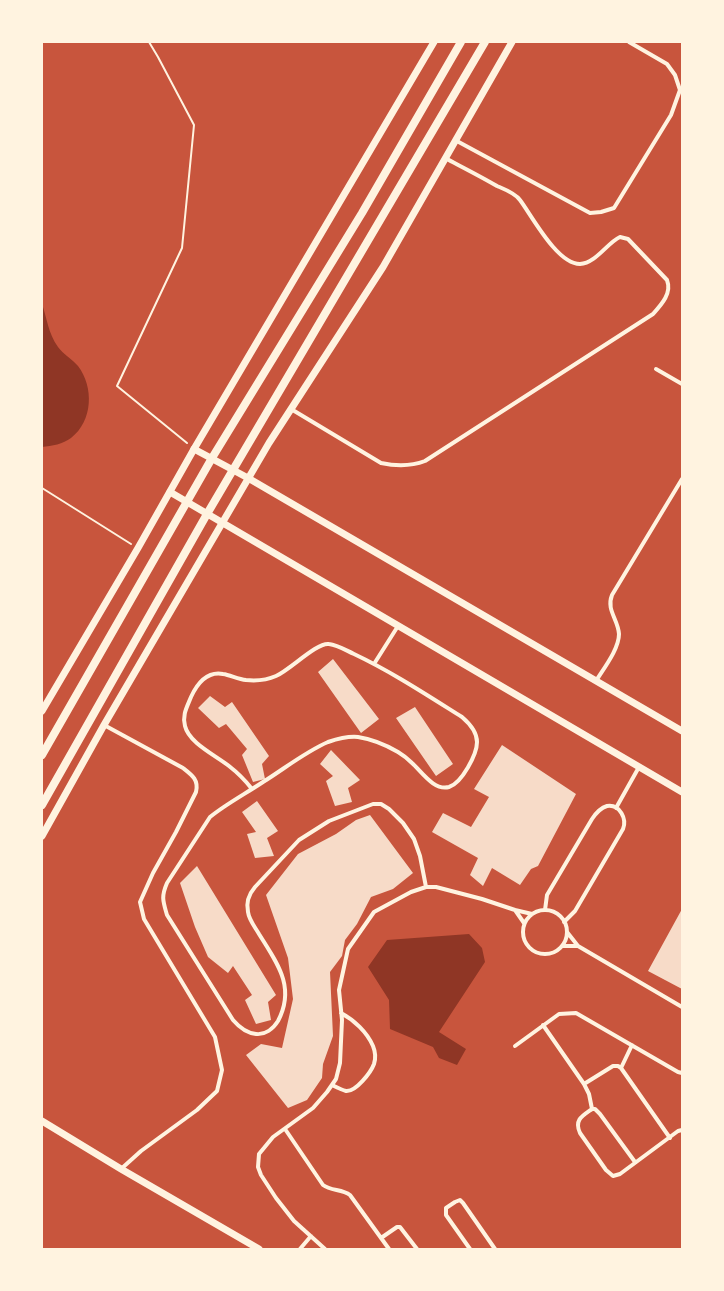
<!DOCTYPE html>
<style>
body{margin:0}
#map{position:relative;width:724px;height:1291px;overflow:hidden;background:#c8553d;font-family:"Golos Text",sans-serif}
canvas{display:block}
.frame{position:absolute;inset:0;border:43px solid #fff3e0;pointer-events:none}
</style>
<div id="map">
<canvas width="724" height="1291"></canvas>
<div class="frame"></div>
</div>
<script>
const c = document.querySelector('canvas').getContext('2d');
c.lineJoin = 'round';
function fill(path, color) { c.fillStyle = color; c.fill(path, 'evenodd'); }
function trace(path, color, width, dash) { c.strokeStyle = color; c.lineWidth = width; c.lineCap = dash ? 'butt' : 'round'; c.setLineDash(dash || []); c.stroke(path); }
fill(new Path2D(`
 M 42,304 C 47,318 48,333 58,347 C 63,354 72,359 78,366 C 94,387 93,421 71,438 C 63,444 52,446 42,447 Z
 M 469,934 L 482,948 L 485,962 L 439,1032 L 466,1049 L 457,1065 L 439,1058 L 433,1047 L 390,1029 L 389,1000 L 368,967 L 387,940 Z`), '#8f3625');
fill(new Path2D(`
 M 333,659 L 379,719 L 361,733 L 318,672 Z
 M 210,696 L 225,707 L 232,702 L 269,756 L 262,764 L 265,779 L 253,782 L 242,755 L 247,749 L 226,724 L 219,728 L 198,708 Z
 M 415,707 L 453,764 L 436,776 L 396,718 Z
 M 502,745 L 576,794 L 538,866 L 531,869 L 520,885 L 492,868 L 483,886 L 470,875 L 478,858 L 432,832 L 443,813 L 471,827 L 489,797 L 474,789 Z
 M 331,750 L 360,780 L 348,788 L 352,802 L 335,806 L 326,781 L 333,776 L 320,764 Z
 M 257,801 L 278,831 L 267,838 L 274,856 L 255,858 L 247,834 L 256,832 L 242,812 Z
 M 370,815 L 413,873 L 393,889 L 371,897 L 357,924 L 345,940 L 342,956 L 330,972 L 333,1036 L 323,1064 L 322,1078 L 307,1100 L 288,1108 L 246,1055 L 261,1044 L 282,1048 L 293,999 L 288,958 L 266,895 L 298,854 L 336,834 L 356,820 Z
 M 197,866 L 276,995 L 268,1002 L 271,1020 L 256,1024 L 245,1000 L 252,995 L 233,966 L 228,973 L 208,957 L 195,927 L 180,883 Z
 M 682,909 L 682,989 L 648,971 Z`), '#f7dbc8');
trace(new Path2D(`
 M 149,42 L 158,57 L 194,125 L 182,248 L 117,386 L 187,443
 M 42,488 L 131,544`), '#fff3e0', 2);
trace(new Path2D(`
 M 455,140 L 590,213 L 601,212 L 614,208 L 671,115 L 680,90 L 675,75 L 667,64 L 629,42
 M 656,369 L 682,384
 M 291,409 L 381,463 C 395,466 412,466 425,461 L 653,314 C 662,304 672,293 667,280 L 628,239 L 620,237 C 607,243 596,263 580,264 C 557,264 532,216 520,200 C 515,193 504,189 497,186 C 480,176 462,167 445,158
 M 374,664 L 398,626
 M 596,681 C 604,668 619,649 619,634 C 618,619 606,610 612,595 L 682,479
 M 104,725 L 183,768 C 192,775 199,780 196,792 L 176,832 L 153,873 L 140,902 L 144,919 L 215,1037 L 222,1070 L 217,1091 L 197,1110 L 141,1151 L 121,1169
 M 252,789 C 245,780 238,773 229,766 C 215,755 189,743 185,726 C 182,715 187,707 191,697 C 197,684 207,671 223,674 C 230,675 238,679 246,680 C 256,681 267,680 276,676 C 290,670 317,642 329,644 C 338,645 347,651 354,654 C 392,672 427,695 462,717 C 469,723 477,732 477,742 C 477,754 462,783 449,787 C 434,791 422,772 412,763 C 408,759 403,755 398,752 C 386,745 371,739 358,737 C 348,736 337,739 328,742 C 305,752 284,769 263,782 C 245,794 226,804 210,817 L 167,883 C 161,897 163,901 167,915 L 233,1020 C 239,1027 246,1033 256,1034 C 265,1035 273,1029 278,1021 C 296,987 277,963 259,934 C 255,927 249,920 248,912 C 246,903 249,894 255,887 L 299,840 L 329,821 L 373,804 L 381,804 L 389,809 L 403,823 L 414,839 L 420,856 L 426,887
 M 616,808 L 639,767
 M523 932a22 22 0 1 1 44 0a22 22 0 1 1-44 0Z
 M 545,910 L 547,895 L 592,819 C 596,813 600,808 607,806 C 620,804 627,819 623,829 L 575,911 L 564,922
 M 524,923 L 515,910 L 532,914
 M 562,946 L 578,946 L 567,932
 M 578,946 L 682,1007
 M 543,1025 L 584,1084 L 589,1094 L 592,1109
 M 515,1046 L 559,1014 L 576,1013 L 678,1072 L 682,1073
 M 621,1068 L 632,1045
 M 584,1084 L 613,1066 L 618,1066 L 621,1068 L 670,1138
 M 332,1085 C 336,1087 342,1090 346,1091 C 356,1092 371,1072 374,1064 C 376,1058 375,1051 373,1046 C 367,1032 354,1020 341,1013
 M 592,1109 C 582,1116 574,1120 580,1133 L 606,1170 L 613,1176 L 620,1174 L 678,1131 L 682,1130
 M 592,1109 L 595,1109 L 600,1114 L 635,1162
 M 285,1129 L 323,1185 C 331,1191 342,1189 350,1195 L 389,1249
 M 381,1238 L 397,1227 L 400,1227 L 417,1249
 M 300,1249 L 311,1236
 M 325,1249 L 294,1221 L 276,1198 L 261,1175 L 258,1167 L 259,1154 L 273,1137 L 313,1108 L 327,1092 L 336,1079 L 340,1063 L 342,1020 L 339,990 L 348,949 L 374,912 L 411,892 L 426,887 L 436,887 L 482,899 L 515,910
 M 470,1249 L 446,1215 L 446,1208 L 455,1202 L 460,1200 L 463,1203 L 495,1249`), '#fff3e0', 4);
trace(new Path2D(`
 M 194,449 L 248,478 L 682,731
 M 170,492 L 682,792`), '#fff3e0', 7);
trace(new Path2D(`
 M 42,711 L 138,548 L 194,449 L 434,42
 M 42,836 L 104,725 L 269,443 L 383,267 L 512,42
 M 42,1121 L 121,1169 L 259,1249`), '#fff3e0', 7);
trace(new Path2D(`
 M 42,755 L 212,458 L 362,213 L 461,42
 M 42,805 L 207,514 L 485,42`), '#fff3e0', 8);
</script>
